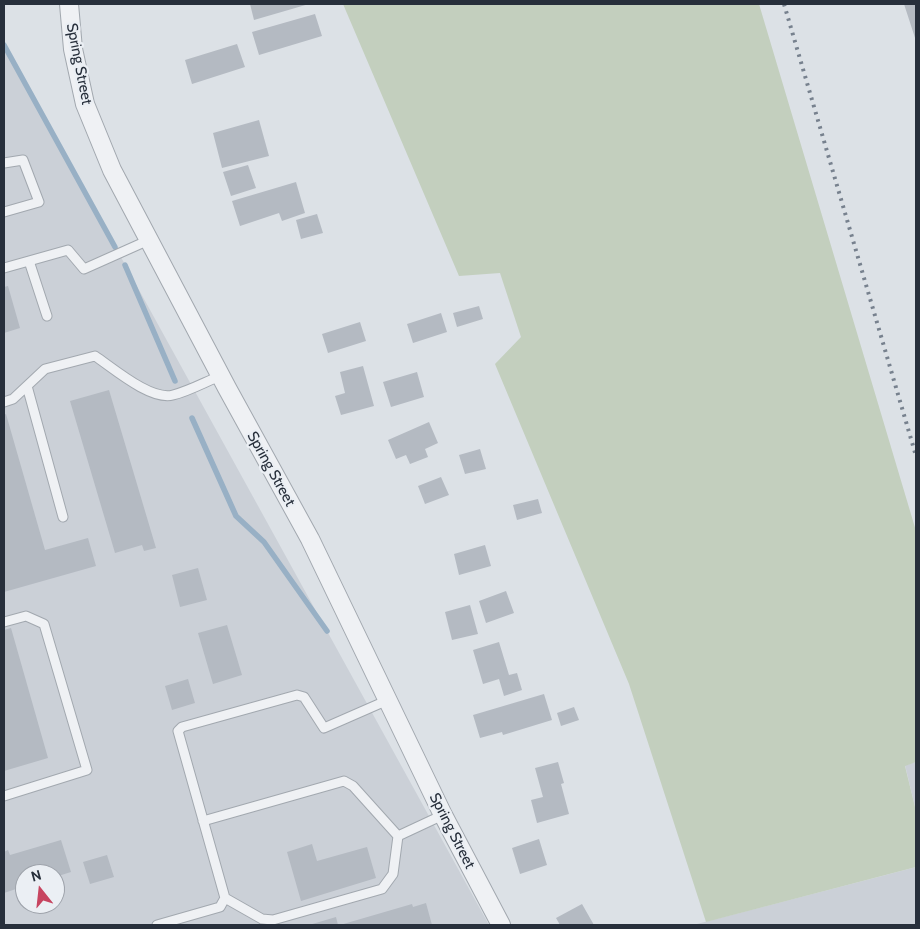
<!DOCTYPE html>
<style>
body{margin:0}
#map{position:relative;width:920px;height:929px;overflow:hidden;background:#dce1e6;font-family:Cabin,sans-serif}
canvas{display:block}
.frame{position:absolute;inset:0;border:5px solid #272f3b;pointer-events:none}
.north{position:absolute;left:15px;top:864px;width:50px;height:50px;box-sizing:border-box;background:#ebeff4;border:1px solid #9da2aa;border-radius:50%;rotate:344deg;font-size:14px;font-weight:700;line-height:20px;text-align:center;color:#272f3b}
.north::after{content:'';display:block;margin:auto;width:18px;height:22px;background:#c74560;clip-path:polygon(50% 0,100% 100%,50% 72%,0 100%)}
</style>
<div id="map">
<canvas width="920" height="929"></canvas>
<div class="frame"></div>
<div class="north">N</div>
</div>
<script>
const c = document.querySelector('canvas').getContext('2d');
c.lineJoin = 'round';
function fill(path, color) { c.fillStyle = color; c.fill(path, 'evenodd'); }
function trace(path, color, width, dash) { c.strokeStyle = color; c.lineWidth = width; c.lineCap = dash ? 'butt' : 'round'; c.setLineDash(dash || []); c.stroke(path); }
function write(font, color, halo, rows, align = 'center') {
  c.font = font + ' Cabin,sans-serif'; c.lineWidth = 4.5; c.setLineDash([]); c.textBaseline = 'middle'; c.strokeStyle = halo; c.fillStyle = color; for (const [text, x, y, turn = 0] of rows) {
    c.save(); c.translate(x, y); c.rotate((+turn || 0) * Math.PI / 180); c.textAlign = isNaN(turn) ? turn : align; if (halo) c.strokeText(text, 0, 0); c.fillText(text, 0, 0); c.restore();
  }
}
fill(new Path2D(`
 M 4,45 L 327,631 L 489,925 L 4,925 ZM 25,874 L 55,874 L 55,904 L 25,904 Z
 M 916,762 L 916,811 L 905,765 Z
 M 916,867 L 916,925 L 693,925 L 882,876 Z`), '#cbd0d7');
fill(new Path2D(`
 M 343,4 L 759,4 L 916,531 L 916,762 L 905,766 L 916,811 L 916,867 L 706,922 L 629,684 L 495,364 L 521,337 L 500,273 L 459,276 Z`), '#c3cfbe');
trace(new Path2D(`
 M 4,45 L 115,247
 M 125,265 L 175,381
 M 192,418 L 236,516 L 264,542 L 327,631`), '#98b0c5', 5.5);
fill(new Path2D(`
 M 250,4 L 309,4 L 254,20 Z
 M 904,4 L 916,4 L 916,41 Z
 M 315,14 L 322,36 L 259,55 L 252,32 Z
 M 237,44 L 245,67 L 192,84 L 185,60 Z
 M 259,120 L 269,156 L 222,168 L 213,133 Z
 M 248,165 L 256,188 L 231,196 L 223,172 Z
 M 296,182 L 305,213 L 282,221 L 279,213 L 240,226 L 232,201 Z
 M 317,214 L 323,233 L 301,239 L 296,220 Z
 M 8,286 L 20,328 L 4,333 L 4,287 Z
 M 479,306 L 483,319 L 457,327 L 453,313 Z
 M 441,313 L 447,332 L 413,343 L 407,324 Z
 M 360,322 L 366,341 L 328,353 L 322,334 Z
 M 363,366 L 374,406 L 341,415 L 335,396 L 345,393 L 340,372 Z
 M 417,372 L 424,397 L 391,407 L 383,382 Z
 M 109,390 L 156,548 L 144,551 L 142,545 L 115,553 L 70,401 Z
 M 6,414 L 45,550 L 88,538 L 96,566 L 4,592 L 4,415 Z
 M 429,422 L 438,443 L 425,449 L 428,457 L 410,464 L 406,455 L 396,459 L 388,440 Z
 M 480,449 L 486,469 L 465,474 L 459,455 Z
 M 441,477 L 449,495 L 425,504 L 418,486 Z
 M 538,499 L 542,513 L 517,520 L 513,505 Z
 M 485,545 L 491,566 L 459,575 L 454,554 Z
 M 198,568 L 207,600 L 180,607 L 172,575 Z
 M 506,591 L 514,613 L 486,623 L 479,601 Z
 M 470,605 L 478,634 L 452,640 L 445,612 Z
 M 227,625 L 242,675 L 213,684 L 198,633 Z
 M 11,628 L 48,758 L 4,771 L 4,630 Z
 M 499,642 L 509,675 L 517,673 L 522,690 L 504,696 L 499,679 L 483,684 L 473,650 Z
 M 188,679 L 195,703 L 172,710 L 165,686 Z
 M 544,694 L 552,720 L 503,735 L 502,732 L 480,738 L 473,715 Z
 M 574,707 L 579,720 L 561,726 L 557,713 Z
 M 558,762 L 564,783 L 561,784 L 569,814 L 537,823 L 531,800 L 543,797 L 535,768 Z
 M 539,839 L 547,865 L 520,874 L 512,848 Z
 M 61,840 L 71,872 L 55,877 L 55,874 L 25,874 L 25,886 L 4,893 L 4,852 L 8,850 L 10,855 Z
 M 312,844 L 317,861 L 367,847 L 376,878 L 301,901 L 287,852 Z
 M 107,855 L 114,877 L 90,884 L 83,862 Z
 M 426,903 L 432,925 L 340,925 L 412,904 L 413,907 Z
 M 582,904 L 594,925 L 560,925 L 556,918 Z
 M 336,917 L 338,925 L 309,925 Z`), '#b4bac2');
const lane = new Path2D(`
 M 4,163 L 23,160 L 39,202 L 4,212
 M 29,261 L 47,316
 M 4,268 L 68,250 L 84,269 L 149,240
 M 27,386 L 63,517
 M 4,402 L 13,399 L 45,369 L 95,356 C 113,368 151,401 173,395 C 189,391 205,382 220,376
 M 4,622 L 26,616 L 44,624 L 87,770 L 4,796
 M 203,821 L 344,781 L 353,786 L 398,836
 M 225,898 L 262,919 L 273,920 L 382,889 L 393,874 L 398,836 L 443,815
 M 157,925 L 220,907 L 225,898 L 178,731 L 182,727 L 297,695 L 304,697 L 324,728 L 388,700`);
const street = new Path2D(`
 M 69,4 L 73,49 L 85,104 L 112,170 L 227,388 L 310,539 L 443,815 L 501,925`);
trace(lane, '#a2a8af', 11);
trace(street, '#a2a8af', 20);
trace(lane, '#eff1f4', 9);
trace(street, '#eff1f4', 18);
trace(new Path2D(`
 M 784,4 L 916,456`), '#77818e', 4, [2.5, 5]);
write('15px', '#272f3b', '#ebeff4', [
 ["Spring Street",79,64,79],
 ["Spring Street",271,469,61],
 ["Spring Street",452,831,63]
]);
</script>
